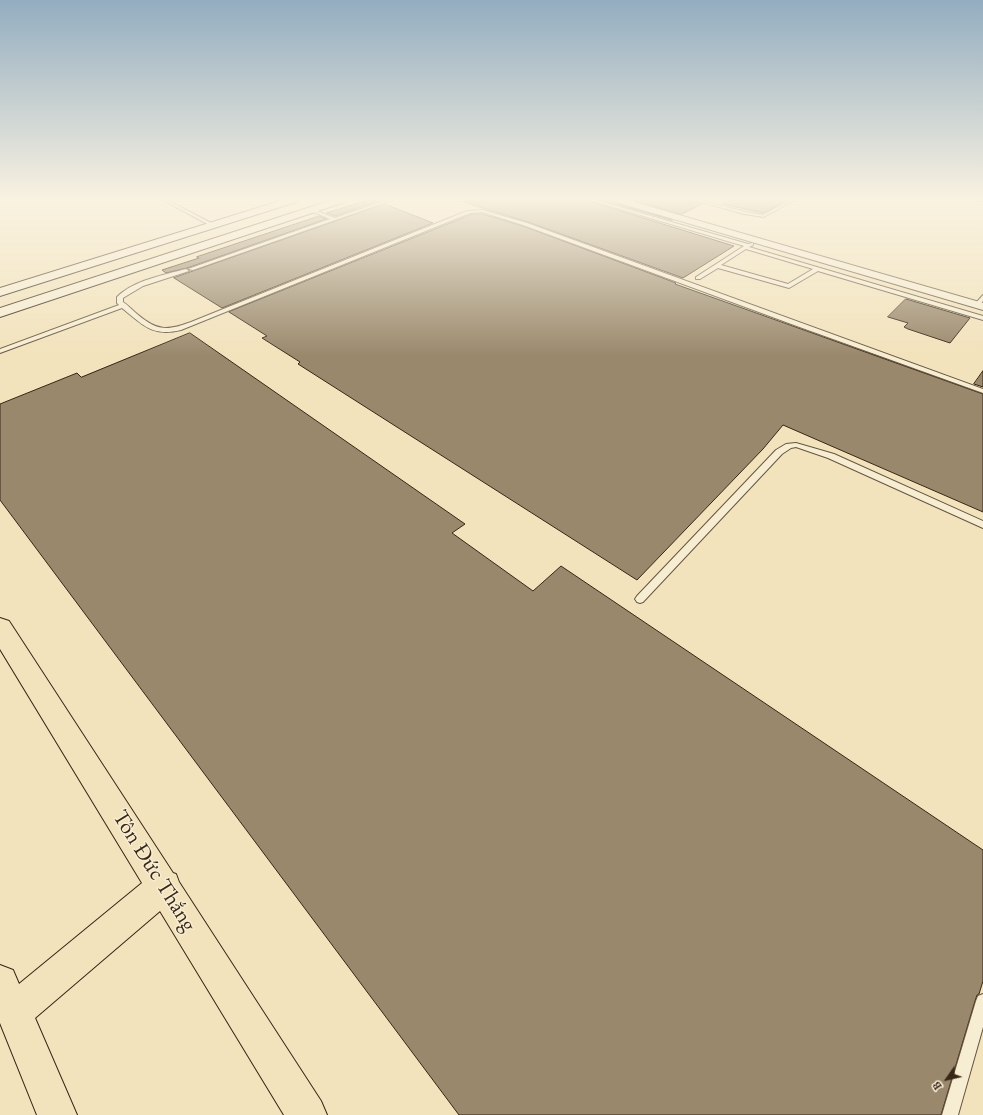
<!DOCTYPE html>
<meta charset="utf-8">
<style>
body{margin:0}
#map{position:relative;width:983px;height:1115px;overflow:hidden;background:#f2e3bc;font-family:"EB Garamond",serif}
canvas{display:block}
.north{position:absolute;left:927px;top:1059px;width:40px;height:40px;-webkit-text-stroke:3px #f7edd3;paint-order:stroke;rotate:236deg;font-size:11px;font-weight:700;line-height:16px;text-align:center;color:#382616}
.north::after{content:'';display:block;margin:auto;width:14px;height:18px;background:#382616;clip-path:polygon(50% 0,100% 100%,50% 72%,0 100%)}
</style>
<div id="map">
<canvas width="983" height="1115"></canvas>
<div class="north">B</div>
</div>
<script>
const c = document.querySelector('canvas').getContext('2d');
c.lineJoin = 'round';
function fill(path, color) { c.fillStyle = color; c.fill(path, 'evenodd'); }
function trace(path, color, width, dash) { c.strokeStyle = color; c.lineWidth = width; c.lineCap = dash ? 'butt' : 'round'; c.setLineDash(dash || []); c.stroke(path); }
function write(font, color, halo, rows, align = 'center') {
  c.font = font + ' "EB Garamond",serif'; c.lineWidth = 3; c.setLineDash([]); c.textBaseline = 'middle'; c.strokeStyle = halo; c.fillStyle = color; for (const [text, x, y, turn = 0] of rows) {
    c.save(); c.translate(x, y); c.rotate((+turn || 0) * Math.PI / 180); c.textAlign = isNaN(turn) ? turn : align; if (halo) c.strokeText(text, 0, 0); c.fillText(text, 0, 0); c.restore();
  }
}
const building = new Path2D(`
 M 369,200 L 378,201 L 335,216 L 327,213 Z
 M 464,200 L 585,200 L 734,246 L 683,278 L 528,222 L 463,202 Z
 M 600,200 L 614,200 L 616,203 L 672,220 Z
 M 631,200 L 694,200 L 695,201 L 702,204 L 682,214 Z
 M 724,200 L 788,200 L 763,213 L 723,204 Z
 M 385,204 L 433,223 L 222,308 L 174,278 Z
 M 473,214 L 482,214 L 523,226 L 676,283 L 675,284 L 983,394 L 983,512 L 783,425 L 763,449 L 637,580 L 298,364 L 300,362 L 262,338 L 267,336 L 229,312 Z
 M 320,216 L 326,219 L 187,268 L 166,273 L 162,270 L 199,258 L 197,257 Z
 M 906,299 L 970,318 L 950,343 L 908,329 L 904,327 L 908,323 L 888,317 Z
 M 190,333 L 465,524 L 452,533 L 533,591 L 561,566 L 983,850 L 983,981 L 979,994 L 977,995 L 975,1001 L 941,1115 L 459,1115 L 0,500 L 0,404 L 77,373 L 81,377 Z
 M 983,371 L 983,387 L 974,384 Z`);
fill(building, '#99886c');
trace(building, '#382616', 1);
const service = new Path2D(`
 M 163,200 L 167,200 L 215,225 L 211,226 Z
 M 387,200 L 392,200 L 193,270 L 188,269 L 330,219 L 309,210 L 309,208 L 335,218 Z
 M 590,200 L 595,200 L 748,244 L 753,243 L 753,245 L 749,247 L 983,316 L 983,320 L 818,271 L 789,288 L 718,268 L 700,279 L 696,279 L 696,277 L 744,246 ZM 746,249 L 813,269 L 788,284 L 721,265 Z
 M 695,200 L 700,200 L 746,212 L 763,215 L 790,200 L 794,200 L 764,217 L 744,214 Z
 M 978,200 L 983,200 L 983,201 L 978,201 Z
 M 482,210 L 527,223 L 983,389 L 983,393 L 794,325 L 523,225 L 482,212 L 470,213 L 181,330 C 152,337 143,325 122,308 L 0,353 L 0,349 L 119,305 L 117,303 L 117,297 C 134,280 164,275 186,269 L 189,271 L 143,286 L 123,298 L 123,302 C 128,305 132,310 137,314 C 157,331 167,331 191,322 L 467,211 Z
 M 983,295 L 983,301 L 979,306 L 975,306 L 975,304 Z
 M 796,443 L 834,454 L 983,521 L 983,528 L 828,458 L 796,447 L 791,448 L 782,454 L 643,602 L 640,603 L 637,602 L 635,599 L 637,596 L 776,450 L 786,444 Z
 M 983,994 L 983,1027 L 958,1115 L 942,1115 L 976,1001 L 978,996 Z`);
const minor = new Path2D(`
 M 615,200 L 627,200 L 983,303 L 983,310 L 616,202 Z`);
const secondary = new Path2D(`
 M 283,200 L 297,200 L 296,202 L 0,296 L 0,288 Z
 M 332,200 L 346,200 L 345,202 L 0,317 L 0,308 Z`);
const primary = new Path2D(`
 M 0,618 L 9,621 L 173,873 L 176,874 L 179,882 L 321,1101 L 327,1115 L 284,1115 L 160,911 L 35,1018 L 77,1115 L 37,1115 L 0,1023 L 0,965 L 13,970 L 19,984 L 142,883 L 0,649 Z`);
trace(service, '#665540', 2);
trace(minor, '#665540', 2);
trace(secondary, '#382616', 2);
trace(primary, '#382616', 2);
fill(service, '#f7edd3');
fill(minor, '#f7edd3');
fill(secondary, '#f7edd3');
fill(primary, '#f2e3bc');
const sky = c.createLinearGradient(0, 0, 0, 356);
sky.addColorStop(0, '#93adc0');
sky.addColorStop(0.56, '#f9f2e1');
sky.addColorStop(1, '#f9f2e100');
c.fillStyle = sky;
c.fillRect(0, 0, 983, 356);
write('22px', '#382616', '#f7edd3', [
 ["Tôn Đức Thắng",154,871,58]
]);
</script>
